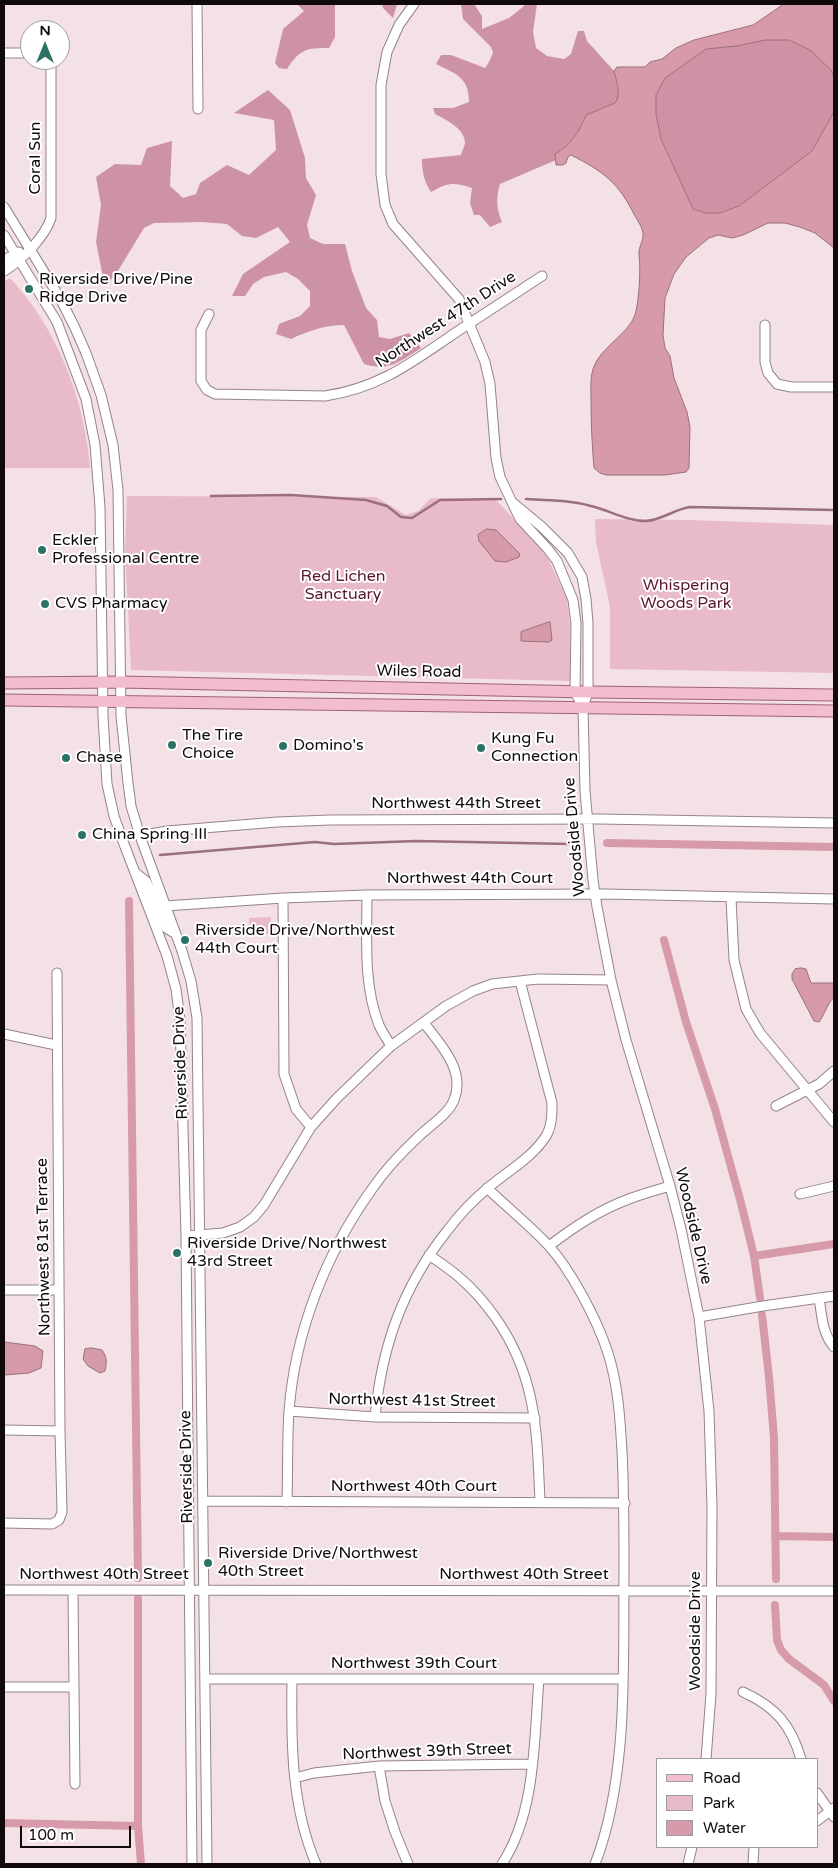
<!DOCTYPE html>
<style>
body{margin:0}
#map{position:relative;width:838px;height:1868px;overflow:hidden;background:#f3e1e5;font-family:"Varela Round",sans-serif}
canvas{display:block}
.frame{position:absolute;inset:0;border:5px solid #100a0b;pointer-events:none}
.legend{position:absolute;left:656px;top:1758px;width:162px;height:90px;box-sizing:border-box;background:#fff;border:1px solid #9f9d9d;margin:0;padding:6px 9px;list-style:none;font-size:15px;color:#100a0b}
.legend li{display:flex;align-items:center;gap:10px;height:25px}
.legend b{width:25px;border:1px solid #9f9d9d}
.north{position:absolute;left:20px;top:20px;width:50px;height:50px;box-sizing:border-box;background:#fff;border:1px solid #9f9d9d;border-radius:50%;rotate:0deg;font-size:14px;font-weight:700;line-height:20px;text-align:center;color:#100a0b}
.north::after{content:'';display:block;margin:auto;width:18px;height:22px;background:#2c7165;clip-path:polygon(50% 0,100% 100%,50% 72%,0 100%)}
.scale{position:absolute;left:20px;top:1826px;width:111px;height:22px;box-sizing:border-box;border:2px solid #100a0b;border-top:0;padding-left:6px;font-size:15px;line-height:18px;white-space:nowrap;color:#100a0b;-webkit-text-stroke:4px #fff;paint-order:stroke}
</style>
<div id="map">
<canvas width="838" height="1868"></canvas>
<div class="frame"></div>
<ul class="legend">
<li><b style="height:6px;background:#f2bece"></b>Road</li>
<li><b style="height:14px;background:#e9bbc8"></b>Park</li>
<li><b style="height:14px;background:#d69aab"></b>Water</li>
</ul>
<div class="north">N</div>
<div class="scale">100 m</div>
</div>
<script>
const c = document.querySelector('canvas').getContext('2d');
c.lineJoin = 'round';
function fill(path, color) { c.fillStyle = color; c.fill(path, 'evenodd'); }
function trace(path, color, width, dash) { c.strokeStyle = color; c.lineWidth = width; c.lineCap = dash ? 'butt' : 'round'; c.setLineDash(dash || []); c.stroke(path); }
function write(font, color, halo, rows, align = 'center') {
  c.font = font + ' "Varela Round",sans-serif'; c.lineWidth = 4; c.setLineDash([]); c.textBaseline = 'middle'; c.strokeStyle = halo; c.fillStyle = color; for (const [text, x, y, turn = 0] of rows) {
    c.save(); c.translate(x, y); c.rotate((+turn || 0) * Math.PI / 180); c.textAlign = isNaN(turn) ? turn : align; if (halo) c.strokeText(text, 0, 0); c.fillText(text, 0, 0); c.restore();
  }
}
fill(new Path2D(`
 M 10,278 C 57,328 85,400 90,468 L 4,468 L 4,282 Z
 M 127,496 L 376,497 L 406,515 L 418,511 L 431,498 L 496,500 L 545,552 L 567,599 L 570,624 L 570,681 L 131,670 L 125,552 Z
 M 595,519 L 689,520 L 834,525 L 834,673 L 610,669 L 610,607 L 596,542 Z
 M 271,917 L 271,934 L 249,934 L 249,918 Z`), '#e9bbc8');
fill(new Path2D(`
 M 297,4 L 335,4 L 335,37 L 329,48 C 306,48 300,49 287,69 L 279,68 L 275,63 L 283,29 L 304,11 Z
 M 382,4 L 397,4 L 393,18 L 383,8 Z
 M 461,4 L 474,4 L 482,16 L 482,29 L 509,18 L 524,6 L 524,4 L 537,4 L 533,32 L 536,48 L 547,56 L 564,59 L 571,54 L 578,31 L 584,31 L 587,41 L 614,71 L 619,94 L 618,100 L 615,103 L 586,115 C 580,131 570,146 555,154 L 556,160 L 500,184 C 496,198 496,208 502,222 L 490,227 L 480,215 L 474,215 L 470,203 L 472,188 C 454,182 448,182 431,192 C 424,181 422,172 422,159 L 461,155 C 462,151 465,146 465,142 C 464,128 446,120 435,114 L 433,108 L 453,108 L 469,102 C 469,77 456,74 436,64 L 441,55 L 451,55 L 485,68 L 488,64 L 493,53 L 491,47 L 463,19 Z
 M 765,40 L 789,40 L 810,50 L 831,70 L 834,76 L 834,112 L 812,151 L 739,206 L 720,213 L 705,213 L 693,209 L 661,139 L 656,114 L 656,95 L 665,78 L 706,49 L 737,46 Z
 M 268,90 L 290,110 L 305,158 L 306,178 L 316,195 L 307,225 L 310,238 L 323,244 L 345,244 L 352,271 L 366,308 L 377,320 L 379,337 L 390,339 L 409,333 L 421,348 C 401,361 389,372 364,364 L 344,325 C 326,325 308,331 291,339 L 276,334 L 279,324 L 300,316 L 310,306 L 310,291 L 298,279 L 286,272 L 264,277 L 253,284 L 245,296 L 232,296 L 243,274 L 290,242 L 278,227 L 256,238 L 242,236 L 227,224 L 202,222 L 154,223 L 144,228 L 116,274 L 108,283 L 103,277 L 96,242 L 101,205 L 96,177 L 115,164 L 141,165 L 147,148 L 172,141 L 170,186 L 183,198 L 196,194 L 200,183 L 227,165 L 249,175 L 276,150 L 274,120 L 234,113 Z`), '#cd92a3');
const water = new Path2D(`
 M 784,4 L 834,4 L 834,76 L 831,70 L 810,50 L 789,40 L 765,40 L 737,46 L 706,49 L 665,78 L 656,95 L 656,114 L 661,139 L 693,209 L 705,213 L 720,213 L 739,206 L 812,151 L 834,112 L 834,248 L 815,233 L 800,227 L 785,223 L 768,223 L 743,235 L 732,238 L 718,235 L 709,238 L 686,257 L 674,274 L 665,298 L 663,335 L 665,348 L 670,356 L 674,378 L 687,412 L 690,427 L 689,468 L 686,472 L 665,475 L 606,475 L 600,473 L 594,468 C 592,445 591,423 591,400 C 591,390 590,379 593,369 C 600,347 628,335 635,315 C 639,302 641,269 639,255 C 638,247 644,241 643,233 C 642,227 638,221 635,216 C 618,182 604,172 571,155 L 568,157 L 566,163 L 563,165 L 556,165 L 555,154 C 570,146 580,131 586,115 L 615,103 C 622,95 616,80 614,71 L 617,67 L 645,67 L 650,62 L 662,59 L 676,48 L 694,40 L 753,25 Z
 M 487,529 L 496,530 L 520,554 L 519,557 L 506,562 L 495,561 L 479,541 L 478,535 Z
 M 550,622 L 552,640 L 549,642 L 521,641 L 521,632 Z
 M 802,968 L 806,969 L 811,983 L 834,983 L 834,997 C 827,1004 825,1014 819,1022 L 814,1021 L 792,979 L 792,974 L 795,969 Z
 M 4,1342 L 35,1346 L 43,1351 L 41,1368 L 29,1373 L 4,1375 Z
 M 92,1348 L 102,1350 C 107,1357 107,1362 105,1371 L 100,1373 L 88,1366 L 83,1359 L 85,1349 Z`);
fill(water, '#d69aab');
trace(water, '#9b6f7b', 1);
trace(new Path2D(`
 M 211,496 L 291,495 L 366,500 L 387,506 L 401,517 L 412,518 L 440,500 L 501,499
 M 526,499 C 547,500 569,500 591,506 C 609,510 626,521 646,521 C 662,520 675,509 690,507 L 834,510
 M 160,855 L 315,842 L 334,844 L 416,841 L 570,844`), '#9b6f7b', 2.5);
trace(new Path2D(`
 M 607,843 L 834,847
 M 129,901 L 138,1578
 M 664,940 L 686,1022 L 715,1109 L 741,1203 L 754,1256 L 760,1298
 M 754,1256 L 834,1244
 M 762,1315 L 769,1377 L 774,1438 L 776,1579
 M 775,1536 L 834,1537
 M 138,1599 L 138,1826 L 141,1864
 M 775,1605 L 777,1640 L 781,1650 L 789,1659 L 824,1685 L 834,1701
 M 4,1823 L 138,1826`), '#d69aab', 8);
const minor = new Path2D(`
 M 197,4 L 198,109
 M 414,4 L 399,25 L 387,52 L 381,85 L 381,174 L 385,205 L 393,224 L 459,299 L 485,362 L 490,384 L 496,458 L 500,477 L 520,519 L 547,548 L 557,561 L 573,600 L 576,623 L 575,692 L 583,707
 M 4,53 L 30,53
 M 4,207 L 60,298 L 75,328 L 86,353 L 101,395 L 113,445 L 118,490 L 121,716 L 128,783 L 131,806 L 140,836 L 182,951 L 191,981 L 197,1018 L 207,1864
 M 4,235 L 57,322 L 86,399 L 95,445 L 100,507 L 103,716 L 107,784 L 114,816 L 124,844 L 167,956 L 176,989 L 180,1020 L 186,1236 L 192,1864
 M 4,260 L 19,252
 M 4,271 C 21,261 45,237 51,218 L 51,63 L 49,60
 M 209,314 L 201,330 L 201,381 L 207,390 L 215,394 L 325,396 C 379,388 411,363 455,333 C 484,314 513,295 542,276
 M 765,325 L 765,362 L 768,373 L 777,384 L 791,387 L 834,387
 M 512,502 L 542,527 L 568,553 L 582,577 L 586,599 L 588,623 L 588,692 L 583,707 L 585,791 L 593,880 L 597,907 L 611,980 L 626,1040 L 670,1186 L 681,1229 L 699,1317 L 709,1411 L 712,1506 L 711,1694 L 706,1759
 M 140,836 L 167,831 L 277,822 L 330,820 L 599,819 L 834,823
 M 137,874 L 146,881 L 151,891 L 166,928 L 176,934
 M 367,895 C 367,937 363,985 379,1025 C 382,1032 387,1039 391,1046
 M 283,898 L 284,1074 L 296,1109 L 311,1127
 M 731,898 L 734,960 L 746,1009 L 760,1033 L 834,1122
 M 165,906 L 283,898 L 367,895 L 606,894 L 834,899
 M 4,1034 L 56,1045
 M 776,1106 L 819,1084 L 834,1071
 M 487,1188 C 507,1207 529,1225 548,1245 C 571,1270 596,1318 607,1350 C 618,1383 620,1417 622,1451 C 624,1490 624,1529 624,1568 C 623,1662 629,1776 595,1864
 M 800,1194 L 834,1186
 M 186,1236 L 223,1233 L 240,1227 L 254,1217 L 264,1205 L 311,1127 L 337,1098 L 391,1046 L 446,1006 L 473,991 L 492,984 L 538,979 L 611,980
 M 549,1246 C 574,1227 599,1210 629,1199 C 642,1194 657,1190 670,1186
 M 429,1255 C 439,1262 450,1269 460,1278 C 473,1289 485,1303 495,1317 C 537,1376 537,1433 540,1502
 M 4,1290 L 59,1290
 M 819,1298 C 822,1316 822,1333 834,1347
 M 699,1317 L 763,1306 L 834,1296
 M 289,1411 L 375,1417 L 535,1418
 M 375,1417 C 382,1346 402,1288 447,1231 C 459,1215 473,1200 489,1187 C 508,1171 533,1157 546,1136 C 552,1126 552,1114 552,1103 L 520,981
 M 4,1430 L 60,1431
 M 203,1501 L 625,1503
 M 287,1502 C 288,1471 287,1441 289,1411 C 295,1332 326,1253 372,1189 C 385,1170 401,1153 417,1138 C 429,1126 448,1115 454,1100 C 466,1070 440,1044 424,1023
 M 4,1523 L 52,1524 L 59,1520 L 62,1512 L 60,1431 L 57,973
 M 4,1590 L 834,1591
 M 73,1591 L 75,1784
 M 205,1679 L 623,1679
 M 292,1679 C 291,1741 291,1806 316,1864
 M 4,1687 L 74,1687
 M 743,1692 C 776,1707 791,1725 801,1759
 M 379,1766 L 385,1801 L 395,1832 L 408,1864
 M 295,1778 L 314,1773 L 379,1766 L 532,1764
 M 817,1793 L 834,1817
 M 817,1821 L 834,1808
 M 502,1864 C 536,1812 534,1740 539,1679
 M 688,1864 L 692,1847
 M 753,1864 L 754,1847`);
const major = new Path2D(`
 M 4,683 L 121,682 L 588,692 L 834,695
 M 4,700 L 834,711`);
trace(minor, '#948488', 11);
trace(major, '#9e6274', 13);
trace(minor, '#fff', 9);
trace(major, '#f2bece', 11);
for (const [x, y, r, color] of [
 [29,289,5,"#2c7165"],
 [42,550,5,"#2c7165"],
 [45,604,5,"#2c7165"],
 [172,745,5,"#2c7165"],
 [283,746,5,"#2c7165"],
 [481,748,5,"#2c7165"],
 [66,758,5,"#2c7165"],
 [82,835,5,"#2c7165"],
 [185,940,5,"#2c7165"],
 [177,1253,5,"#2c7165"],
 [208,1563,5,"#2c7165"]
]) { const dot = new Path2D(); dot.arc(x, y, r, 0, 2 * Math.PI); c.fillStyle = color; c.fill(dot); trace(dot, '#fff', 2); }
write('16px', '#100a0b', '#fff', [
 ["Coral Sun",36,158,-90],
 ["Northwest 47th Drive",446,320,-33],
 ["Wiles Road",419,672,1],
 ["Northwest 44th Street",456,804],
 ["Woodside Drive",575,837,-95],
 ["Northwest 44th Court",470,879],
 ["Riverside Drive",181,1063,-92],
 ["Woodside Drive",693,1226,77],
 ["Northwest 81st Terrace",44,1247,-91],
 ["Northwest 41st Street",412,1401,1],
 ["Riverside Drive",187,1467,-91],
 ["Northwest 40th Court",414,1487],
 ["Northwest 40th Street",104,1575],
 ["Northwest 40th Street",524,1575],
 ["Woodside Drive",696,1631,-90],
 ["Northwest 39th Court",414,1664],
 ["Northwest 39th Street",427,1752,-2]
]);
write('16px', '#100a0b', '#fff', [
 ["Riverside Drive/Pine",39,280],
 ["Ridge Drive",39,298],
 ["Eckler",52,541],
 ["Professional Centre",52,559],
 ["CVS Pharmacy",55,604],
 ["The Tire",182,736],
 ["Choice",182,754],
 ["Kung Fu",491,739],
 ["Connection",491,757],
 ["Domino's",293,746],
 ["Chase",76,758],
 ["China Spring III",92,835],
 ["Riverside Drive/Northwest",195,931],
 ["44th Court",195,949],
 ["Riverside Drive/Northwest",187,1244],
 ["43rd Street",187,1262],
 ["Riverside Drive/Northwest",218,1554],
 ["40th Street",218,1572]
], 'left');
write('16px', '#5c1633', '#fff', [
 ["Red Lichen",343,577],
 ["Sanctuary",343,595],
 ["Whispering",686,586],
 ["Woods Park",686,604]
]);
</script>
